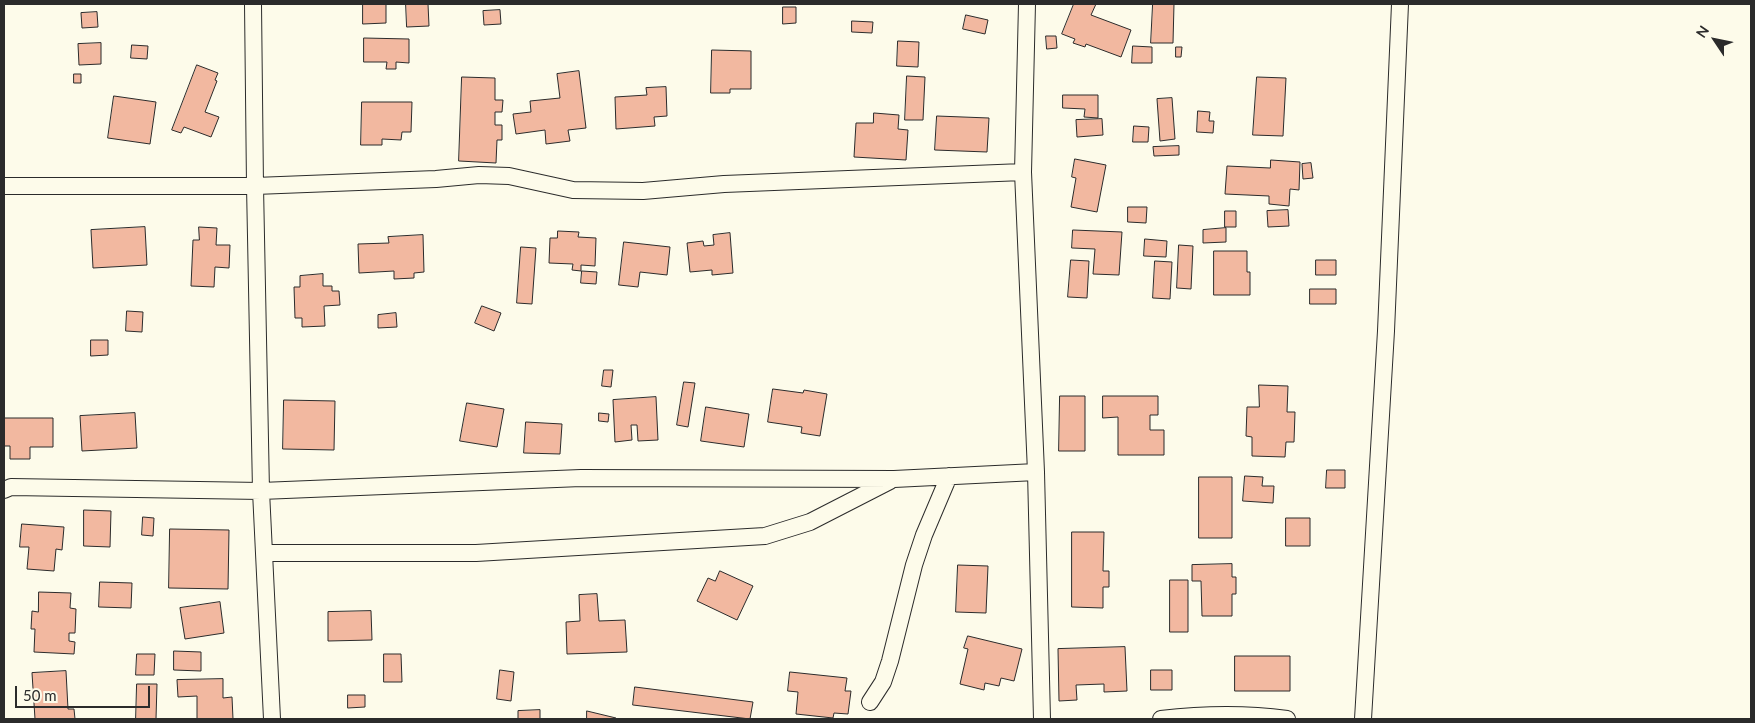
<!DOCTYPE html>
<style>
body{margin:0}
#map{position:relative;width:1755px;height:723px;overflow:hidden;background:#fdfbea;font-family:Lato,sans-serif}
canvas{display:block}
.frame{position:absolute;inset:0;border:5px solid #2b2b2b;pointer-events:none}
.north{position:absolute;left:1690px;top:15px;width:50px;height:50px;-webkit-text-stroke:4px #fdfbea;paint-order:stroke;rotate:304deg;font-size:14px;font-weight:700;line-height:20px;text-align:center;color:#2b2b2b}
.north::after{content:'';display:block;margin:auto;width:18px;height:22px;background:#2b2b2b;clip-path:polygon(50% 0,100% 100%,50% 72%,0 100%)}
.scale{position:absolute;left:15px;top:686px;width:135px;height:22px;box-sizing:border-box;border:2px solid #2b2b2b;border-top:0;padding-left:6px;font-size:15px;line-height:18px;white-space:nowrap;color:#2b2b2b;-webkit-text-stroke:4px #fdfbea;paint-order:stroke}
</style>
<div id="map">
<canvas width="1755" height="723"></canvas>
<div class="frame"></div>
<div class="north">N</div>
<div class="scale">50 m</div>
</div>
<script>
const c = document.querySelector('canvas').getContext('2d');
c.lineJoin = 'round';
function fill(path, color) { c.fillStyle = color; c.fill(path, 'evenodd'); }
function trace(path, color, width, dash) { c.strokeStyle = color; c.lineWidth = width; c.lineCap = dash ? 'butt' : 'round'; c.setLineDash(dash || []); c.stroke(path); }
const building = new Path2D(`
 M 363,4 L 386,4 L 386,23 L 363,24 Z
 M 406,4 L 428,4 L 429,26 L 407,27 Z
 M 1074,4 L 1096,4 L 1091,15 L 1131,30 L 1121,57 L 1086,44 L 1085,47 L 1073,43 L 1075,39 L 1062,34 Z
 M 1153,4 L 1174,4 L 1173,43 L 1151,43 Z
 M 783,7 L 796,7 L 796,23 L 783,24 Z
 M 500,10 L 501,24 L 484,25 L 483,11 Z
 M 97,12 L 98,27 L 82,28 L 81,13 Z
 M 966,15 L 988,20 L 985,34 L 963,29 Z
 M 852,21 L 873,22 L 872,33 L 852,32 Z
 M 1046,36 L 1056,36 L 1057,48 L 1047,49 Z
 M 364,38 L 409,39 L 409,63 L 396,62 L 396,69 L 386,69 L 387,62 L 364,62 Z
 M 898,41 L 919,42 L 918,67 L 897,66 Z
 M 101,43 L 101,64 L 79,65 L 78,44 Z
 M 132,45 L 148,46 L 147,59 L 131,58 Z
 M 1133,46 L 1152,47 L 1152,63 L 1132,63 Z
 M 1176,47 L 1182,47 L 1181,57 L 1176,57 Z
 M 712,50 L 751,51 L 751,89 L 730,89 L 730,93 L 711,93 Z
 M 197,65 L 218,73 L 215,80 L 217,81 L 205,112 L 219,117 L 211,137 L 184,127 L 181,133 L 172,130 Z
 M 579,71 L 586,128 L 568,130 L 570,141 L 546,144 L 545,130 L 516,134 L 513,114 L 531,112 L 530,101 L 560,98 L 557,74 Z
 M 74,74 L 81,74 L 81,83 L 74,83 Z
 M 907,76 L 925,77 L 923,120 L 905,120 Z
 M 462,77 L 495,78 L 495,100 L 503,100 L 502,112 L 495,112 L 495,125 L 502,125 L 502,140 L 497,140 L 496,163 L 459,161 Z
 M 1257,77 L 1286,78 L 1283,136 L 1253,135 Z
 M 666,87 L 667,116 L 654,117 L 655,126 L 616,129 L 615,97 L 647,95 L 646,88 Z
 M 1063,95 L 1098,95 L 1098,118 L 1084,117 L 1085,109 L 1063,108 Z
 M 114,96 L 156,102 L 150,144 L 108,138 Z
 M 1172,98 L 1175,139 L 1160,141 L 1157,99 Z
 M 362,102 L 412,102 L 411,132 L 402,132 L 401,140 L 382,139 L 382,145 L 361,145 Z
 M 1198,111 L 1210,112 L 1209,121 L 1214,121 L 1213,133 L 1197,132 Z
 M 874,113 L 899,115 L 898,129 L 908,130 L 906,160 L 854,157 L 856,123 L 873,123 Z
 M 937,116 L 989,118 L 987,152 L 935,150 Z
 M 1102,119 L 1103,135 L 1077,137 L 1076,120 Z
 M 1134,126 L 1149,127 L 1148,142 L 1133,142 Z
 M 1179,146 L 1179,155 L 1154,156 L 1153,147 Z
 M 1075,159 L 1106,165 L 1097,212 L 1071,207 L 1076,178 L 1072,177 Z
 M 1271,160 L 1300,162 L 1299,190 L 1290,189 L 1289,206 L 1269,204 L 1269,196 L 1225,194 L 1227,166 L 1270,168 Z
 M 1311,163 L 1313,178 L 1303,179 L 1302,164 Z
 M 1128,207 L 1147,207 L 1146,223 L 1128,222 Z
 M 1288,210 L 1289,226 L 1268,227 L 1267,211 Z
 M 1225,211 L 1236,211 L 1236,227 L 1225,227 Z
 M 145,227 L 147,265 L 93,268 L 91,230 Z
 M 199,227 L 217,228 L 216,245 L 230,245 L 229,268 L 215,267 L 214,287 L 191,286 L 193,240 L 199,240 Z
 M 1226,228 L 1226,242 L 1203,243 L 1203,230 Z
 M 1073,230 L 1122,232 L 1119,275 L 1093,274 L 1095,249 L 1072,248 Z
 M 558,231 L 579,232 L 578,237 L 596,238 L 595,266 L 581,265 L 581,271 L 572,270 L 573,264 L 549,263 L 550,238 L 557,238 Z
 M 730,233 L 733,273 L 712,275 L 712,270 L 690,272 L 687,243 L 703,241 L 704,246 L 714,245 L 713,235 Z
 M 423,235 L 424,272 L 414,273 L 414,278 L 394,279 L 394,271 L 359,273 L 358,244 L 389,243 L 388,237 Z
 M 1145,239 L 1167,241 L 1166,257 L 1144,256 Z
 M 624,242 L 670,247 L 667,275 L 640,272 L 638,287 L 619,285 Z
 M 1179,245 L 1193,246 L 1191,289 L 1177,288 Z
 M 521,247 L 536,248 L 532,304 L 517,303 Z
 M 1214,251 L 1247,251 L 1247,272 L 1250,272 L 1250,295 L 1214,295 Z
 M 1071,260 L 1089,261 L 1087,298 L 1068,297 Z
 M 1316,260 L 1336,260 L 1336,275 L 1316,275 Z
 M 1155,261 L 1172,262 L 1170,299 L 1153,298 Z
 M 582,271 L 597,272 L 596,284 L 581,283 Z
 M 323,274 L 323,286 L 332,286 L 332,291 L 339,291 L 340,305 L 324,306 L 325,326 L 302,327 L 302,318 L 295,318 L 294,287 L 300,287 L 300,276 Z
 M 1310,289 L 1336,289 L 1336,304 L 1310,304 Z
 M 482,306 L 501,313 L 494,331 L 475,323 Z
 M 127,311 L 143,312 L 142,332 L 126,331 Z
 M 396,313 L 397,327 L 378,328 L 378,315 Z
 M 91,340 L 108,340 L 108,355 L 91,356 Z
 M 604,370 L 613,370 L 611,387 L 602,386 Z
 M 684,382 L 695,383 L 688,427 L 677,425 Z
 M 1259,385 L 1288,386 L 1287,412 L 1295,412 L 1294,442 L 1286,442 L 1285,457 L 1252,456 L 1252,437 L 1246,436 L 1247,407 L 1259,407 Z
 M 773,389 L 803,393 L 804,390 L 827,394 L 820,436 L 801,433 L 802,427 L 768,422 Z
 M 1060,396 L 1085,396 L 1085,451 L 1059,451 Z
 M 1103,396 L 1158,396 L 1158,415 L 1150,415 L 1150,430 L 1164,430 L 1164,455 L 1118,455 L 1118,417 L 1103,418 Z
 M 656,397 L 658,440 L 638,441 L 637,425 L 631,425 L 632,440 L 615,442 L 613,400 Z
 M 284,400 L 335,401 L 334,450 L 283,449 Z
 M 467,403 L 504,409 L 497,447 L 460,441 Z
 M 706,407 L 749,414 L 744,447 L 701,441 Z
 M 135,413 L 137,448 L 82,451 L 80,416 Z
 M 599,413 L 609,414 L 608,422 L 599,421 Z
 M 4,418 L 53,418 L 53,447 L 30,447 L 30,459 L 10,459 L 10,446 L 4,446 Z
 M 526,422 L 562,424 L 560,454 L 524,453 Z
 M 1327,470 L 1345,470 L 1345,488 L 1326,488 Z
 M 1245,476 L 1263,477 L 1262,486 L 1274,486 L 1273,503 L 1243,501 Z
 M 1199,477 L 1232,477 L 1232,538 L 1199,538 Z
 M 84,510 L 111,511 L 110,547 L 84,546 Z
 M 143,517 L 154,518 L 153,536 L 142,535 Z
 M 1286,518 L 1310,518 L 1310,546 L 1286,546 Z
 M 22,524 L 64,527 L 62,550 L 56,549 L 54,571 L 27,569 L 29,547 L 20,547 Z
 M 170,529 L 229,530 L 228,589 L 169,588 Z
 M 1072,532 L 1104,532 L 1103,571 L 1109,571 L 1109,587 L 1103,587 L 1103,608 L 1072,607 Z
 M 1232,564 L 1232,577 L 1236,577 L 1236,594 L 1232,594 L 1232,616 L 1202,616 L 1201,581 L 1192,581 L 1192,565 Z
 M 958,565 L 988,566 L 986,613 L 956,612 Z
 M 720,571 L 753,586 L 737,620 L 697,601 L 708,578 L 715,581 Z
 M 1170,580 L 1188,580 L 1188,632 L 1170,632 Z
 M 100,582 L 132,583 L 131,608 L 99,607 Z
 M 39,592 L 71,593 L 70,608 L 76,609 L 75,633 L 69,633 L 69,641 L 75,642 L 74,654 L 34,652 L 35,629 L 31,629 L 32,611 L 38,612 Z
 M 597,594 L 599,621 L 625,620 L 627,652 L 567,654 L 566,622 L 580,621 L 579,595 Z
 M 220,602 L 224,633 L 185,639 L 180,608 Z
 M 371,611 L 372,640 L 328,641 L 328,612 Z
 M 968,636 L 1022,649 L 1014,681 L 1001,678 L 999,686 L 985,683 L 984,690 L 960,684 L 968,649 L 964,648 Z
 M 1125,647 L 1127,691 L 1104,692 L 1104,684 L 1076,685 L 1077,700 L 1059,701 L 1058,649 Z
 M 174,651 L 201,652 L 201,671 L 174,670 Z
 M 137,654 L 155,654 L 154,675 L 136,675 Z
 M 384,654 L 401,654 L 402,682 L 384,682 Z
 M 1235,656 L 1290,656 L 1290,691 L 1235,691 Z
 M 500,670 L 514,672 L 511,701 L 497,699 Z
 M 1151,670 L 1172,670 L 1172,690 L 1151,690 Z
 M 66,671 L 68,709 L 74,709 L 75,719 L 35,719 L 32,673 Z
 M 790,672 L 847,678 L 845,691 L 851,691 L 848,714 L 834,713 L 833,718 L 796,714 L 798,692 L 788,691 Z
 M 223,679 L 223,698 L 232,697 L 233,719 L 197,719 L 197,696 L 178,697 L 177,680 Z
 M 137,684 L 157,684 L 156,719 L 136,719 Z
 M 635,687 L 753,702 L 750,719 L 633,705 Z
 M 348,695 L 365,695 L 365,707 L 348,708 Z
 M 540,710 L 540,719 L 518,719 L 518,711 Z
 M 587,711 L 616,718 L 616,719 L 587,719 Z`);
fill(building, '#f2b8a0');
trace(building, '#2b2b2b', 1);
const minor = new Path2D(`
 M 253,4 L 255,186 L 261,491 L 272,719
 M 1027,4 L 1023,172 L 1036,472 L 1042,719
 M 4,186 L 255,186 L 436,179 L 479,175 L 509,176 L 573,190 L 643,191 L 724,184 L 1023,172
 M 4,490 L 11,487 L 261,491 L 581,478 L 894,479 L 1036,472
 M 264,553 L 476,553 L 765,536 L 810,522 L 890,481
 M 870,702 L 883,682 L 890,661 L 914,565 L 924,535 L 949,476
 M 1161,719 C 1203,714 1244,713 1287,719
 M 1363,719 L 1386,331 L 1400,4`);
trace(minor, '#2b2b2b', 18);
trace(minor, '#fdfbea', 16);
</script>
